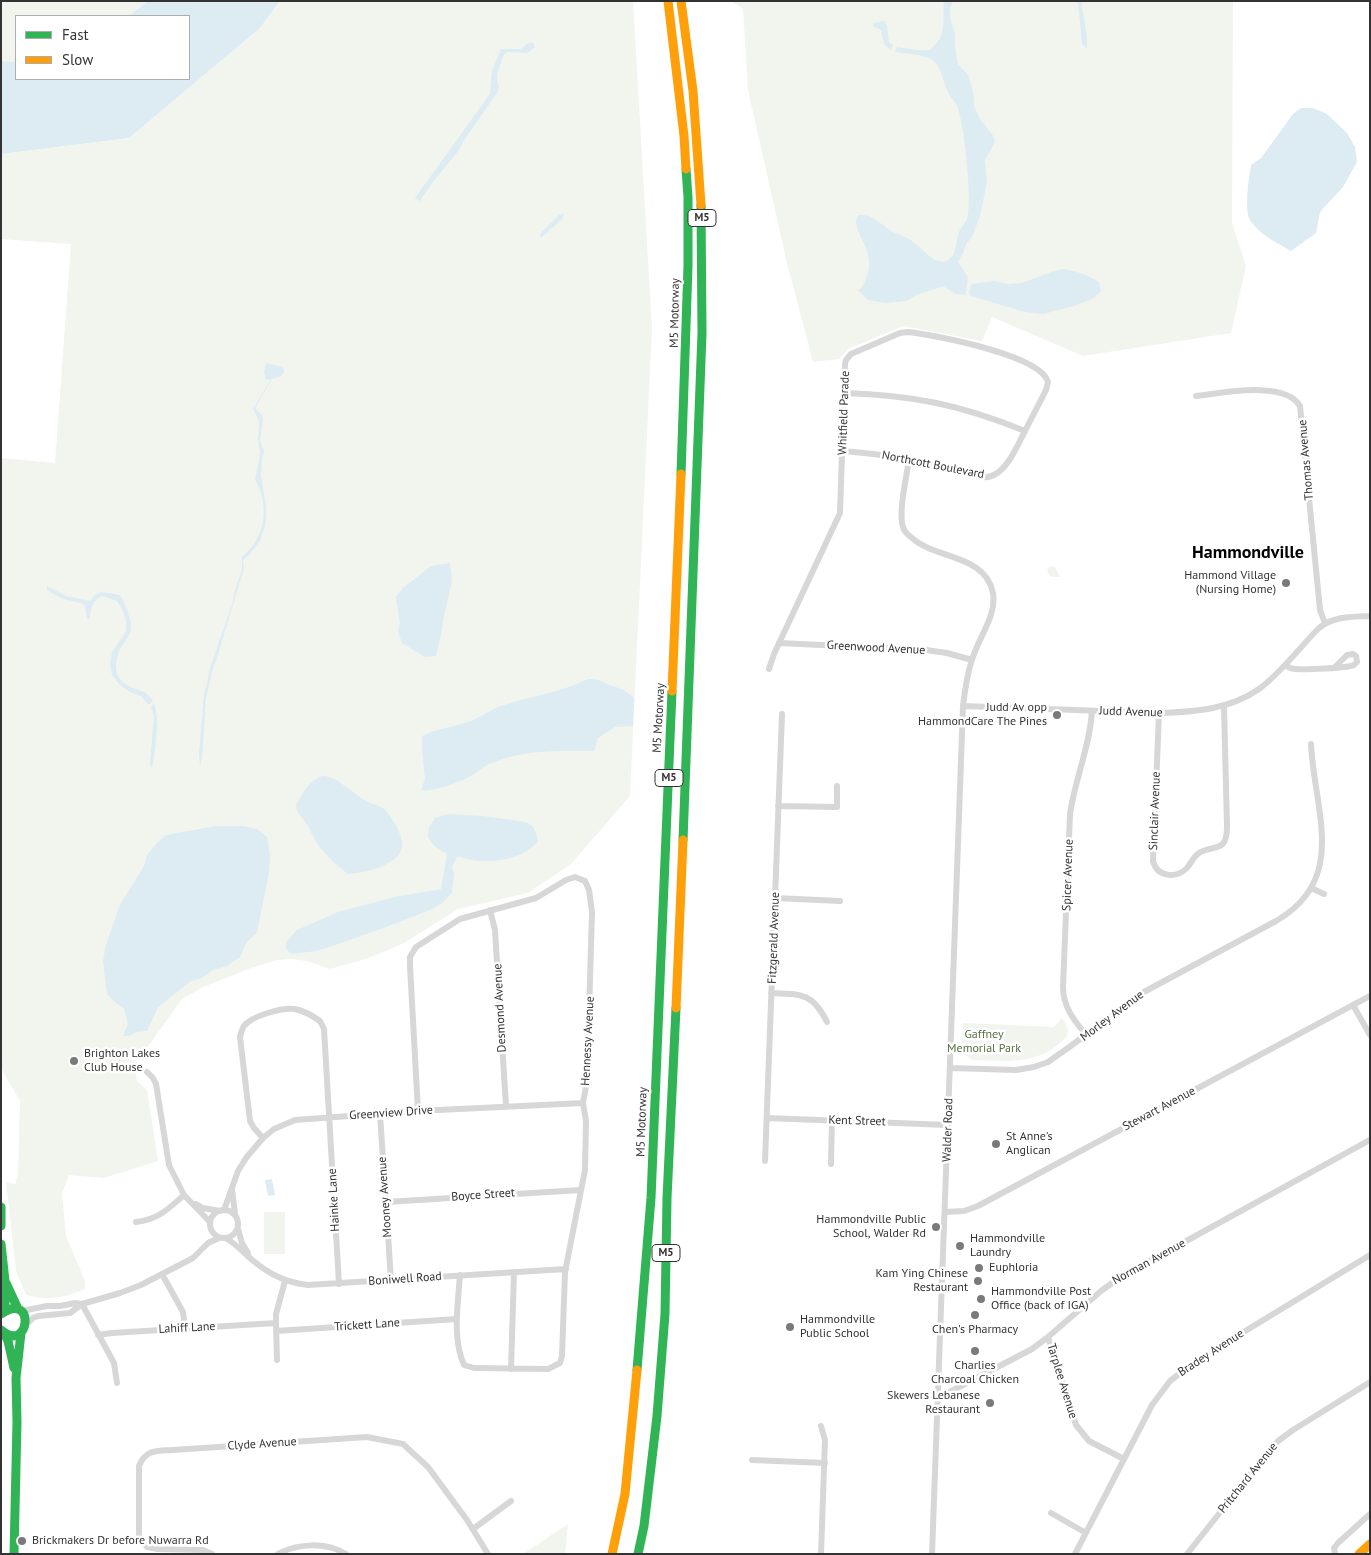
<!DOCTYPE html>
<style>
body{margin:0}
#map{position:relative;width:1371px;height:1555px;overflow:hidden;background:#fff;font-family:"PT Sans",sans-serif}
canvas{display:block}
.frame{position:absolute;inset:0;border:2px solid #333;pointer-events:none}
.legend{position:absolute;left:15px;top:15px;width:175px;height:65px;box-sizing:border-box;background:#fff;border:1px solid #adadad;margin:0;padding:6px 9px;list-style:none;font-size:15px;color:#333}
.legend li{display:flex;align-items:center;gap:10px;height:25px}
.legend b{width:25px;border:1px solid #adadad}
</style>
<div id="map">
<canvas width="1371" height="1555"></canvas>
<div class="frame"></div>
<ul class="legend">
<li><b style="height:6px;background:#30b455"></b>Fast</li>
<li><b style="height:6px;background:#ff9f0a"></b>Slow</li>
</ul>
</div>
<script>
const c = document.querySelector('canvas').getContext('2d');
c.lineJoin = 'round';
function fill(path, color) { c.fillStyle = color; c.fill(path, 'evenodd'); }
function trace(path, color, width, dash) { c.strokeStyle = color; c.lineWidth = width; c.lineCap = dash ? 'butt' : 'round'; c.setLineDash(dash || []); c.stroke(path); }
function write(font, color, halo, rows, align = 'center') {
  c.font = font + ' "PT Sans",sans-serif'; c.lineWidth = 5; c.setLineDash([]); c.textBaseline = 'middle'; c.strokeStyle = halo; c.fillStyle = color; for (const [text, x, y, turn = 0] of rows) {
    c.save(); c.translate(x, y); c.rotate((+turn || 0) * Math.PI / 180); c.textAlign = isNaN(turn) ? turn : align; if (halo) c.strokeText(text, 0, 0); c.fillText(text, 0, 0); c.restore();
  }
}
fill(new Path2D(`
 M 1,1 L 148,1 L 129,16 L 16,16 L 16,62 L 1,61 Z
 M 280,1 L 633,1 L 652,328 L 630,796 L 571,864 L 528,893 L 458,909 L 404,943 L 369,958 L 330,969 L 307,961 L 291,959 L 277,960 L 251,968 L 203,987 L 182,999 L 147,1048 L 134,1061 L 137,1081 L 147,1090 L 158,1161 L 104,1178 L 69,1175 L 62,1193 L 66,1236 L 85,1281 L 85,1289 C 65,1297 49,1302 26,1295 L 16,1271 L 6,1182 L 15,1184 L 18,1175 L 20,1101 L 1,1068 L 1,458 L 55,463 L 71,244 L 1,239 L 1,154 L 129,138 L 260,28 Z
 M 731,1 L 1233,1 L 1232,223 L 1246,266 L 1231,333 L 1083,356 L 992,317 L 982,341 L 903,326 L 848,349 L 839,359 L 813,362 L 786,259 L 748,90 L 743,9 Z
 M 1052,566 L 1055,567 L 1060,577 L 1052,577 L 1049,575 L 1047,570 L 1049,567 Z
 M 1062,1018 C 1071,1030 1070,1035 1059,1044 C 1034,1065 1005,1061 975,1060 C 958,1057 962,1037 963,1023 L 1054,1027 Z
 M 264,1212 L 285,1212 L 285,1254 L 264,1254 Z
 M 568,1524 L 565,1554 L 523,1554 Z`), '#f1f5ed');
fill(new Path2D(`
 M 148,1 L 280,1 L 260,28 L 129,138 L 1,154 L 1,61 L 16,62 L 16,79 L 189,79 L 189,16 L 129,16 Z
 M 944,1 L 953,1 L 950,8 L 950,17 L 955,34 L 955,47 L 958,64 L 968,75 L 973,91 L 974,106 L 980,119 L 994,137 L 995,142 L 985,160 L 987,182 L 980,216 L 972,237 L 966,244 L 964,251 L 958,262 L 968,277 L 966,295 L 956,294 L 943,286 L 916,295 L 907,301 L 885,303 L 868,300 L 858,290 C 862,288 863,286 865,281 C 881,250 848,232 858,215 C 871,213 882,225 891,231 C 898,235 906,236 912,241 C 920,246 935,266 946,261 C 958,256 955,242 959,232 C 961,227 965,223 967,219 C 973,204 964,121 957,106 C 954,100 949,96 947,90 C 943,81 942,69 935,62 C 928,55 904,53 895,52 L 897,47 L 917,50 L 930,50 C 948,34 942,23 944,1 Z
 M 1078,1 L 1081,1 L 1087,37 L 1087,48 L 1082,44 Z
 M 884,21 L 887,26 L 889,43 L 893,45 L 891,50 L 884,44 L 881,30 L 873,26 L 873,23 Z
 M 532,42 L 534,44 L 535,47 L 527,53 L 507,52 L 504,54 L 498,71 L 497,77 L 499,87 L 497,93 L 464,140 L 459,150 L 432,183 L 420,201 L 418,200 L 415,198 L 490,94 L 492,71 L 501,49 L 521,49 L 527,44 Z
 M 1301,108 L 1313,108 L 1327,114 L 1347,133 L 1355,147 L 1357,162 L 1343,187 L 1320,212 L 1316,233 L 1291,251 C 1278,243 1259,235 1250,220 C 1244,210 1249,177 1251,165 L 1261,158 L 1293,114 Z
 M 564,213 L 562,219 L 541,238 L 540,234 L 559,215 Z
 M 1063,269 C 1078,271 1087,275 1099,282 L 1101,291 L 1094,298 L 1074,306 L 1043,314 L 1025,312 L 971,296 L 969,294 L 971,284 L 994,281 L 1008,284 L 1022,283 L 1054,271 Z
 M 266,363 L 283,367 L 284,372 L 281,376 L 272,379 L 255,408 L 262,415 L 263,420 L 260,441 L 264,451 L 262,458 L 261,476 L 266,506 L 266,522 L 260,541 L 248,556 L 243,560 L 244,568 L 216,661 L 213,668 L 206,698 L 202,758 L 200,766 L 199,754 L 204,694 L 207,684 L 210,668 L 233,602 L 234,594 L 242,569 L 242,557 C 266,537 270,507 255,479 C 257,471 259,462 260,452 C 260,448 258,444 258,440 C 260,426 261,422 253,409 L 271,379 L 266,380 L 264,373 Z
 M 450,563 L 452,581 L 443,621 L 442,630 L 436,656 L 425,657 L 402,643 L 398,631 L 400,623 L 396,597 L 403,588 L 431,566 Z
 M 47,586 L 66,596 L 90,601 L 95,595 L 101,592 L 120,595 C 124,601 132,621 131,628 C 131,635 125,640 122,646 C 116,655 113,670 120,679 C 126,687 135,688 144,692 C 147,694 150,697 153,700 L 150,704 L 148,704 L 141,696 L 130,692 L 120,685 L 112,675 L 110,664 L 112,652 L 126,632 L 126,620 L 122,609 L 117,601 L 102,596 C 92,601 90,609 90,619 L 87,619 L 85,606 L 82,603 L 63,599 L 47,590 Z
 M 588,679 C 602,679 601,682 612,686 C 623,689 626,691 634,698 L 633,726 L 615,727 L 598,738 L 594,751 C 559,751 524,749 492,763 C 483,766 477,773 469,777 C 459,782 431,793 421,790 L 425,779 L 422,751 L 422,736 C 438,728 456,727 473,720 C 483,716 491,709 501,706 C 530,696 560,693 588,679 Z
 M 154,703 C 160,718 155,753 152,769 L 150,764 L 154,716 L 151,707 Z
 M 322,776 C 335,776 341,784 352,791 C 357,795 362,799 368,802 C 374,805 380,805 385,810 C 393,818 404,837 402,848 C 397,866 364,873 348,874 C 337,865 325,855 317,843 C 312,836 310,828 305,822 C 301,815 296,813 296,805 C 303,792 309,781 322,776 Z
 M 447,814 L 483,816 L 525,822 C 535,825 536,832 538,842 C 520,860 496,863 472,860 C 467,859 462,857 457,857 L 452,867 L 454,873 L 452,893 L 442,903 L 432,909 L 389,926 L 335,945 L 316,951 L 291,954 L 286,948 L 286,942 L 297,930 L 338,912 L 395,897 L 441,889 L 447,854 L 434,846 L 428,837 L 429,827 L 435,818 Z
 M 216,826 L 243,826 L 257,829 L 267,837 L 270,855 L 269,873 L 257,932 L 246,943 L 240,957 L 227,966 L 213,970 L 202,978 L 191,981 L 158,1007 L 147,1031 L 136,1032 L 129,1036 L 123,1036 L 128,1024 L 124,1008 L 117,1004 L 107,994 L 103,961 L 106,945 L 120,905 L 144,866 L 147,855 L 156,844 L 166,835 Z
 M 272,1179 L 275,1195 L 268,1196 L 265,1180 Z`), '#ddebf3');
trace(new Path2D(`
 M 1196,396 C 1222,393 1285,380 1300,406 L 1320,610 L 1325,623
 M 843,451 C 881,454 919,459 957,470 C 968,473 983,481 994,475 C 1009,467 1017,446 1025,431 C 961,405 913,395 844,393
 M 909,459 C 907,475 898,512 903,527 C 904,531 908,535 912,538 C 937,560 985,554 993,593 C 997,615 979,637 973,657 C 967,673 965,689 963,706 L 932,1554
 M 779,643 L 926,650 L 947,653 L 972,660
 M 1285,665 C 1288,667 1292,669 1296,669 C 1304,670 1348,668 1354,665 C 1355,664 1356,663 1357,662 L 1356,656 L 1353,654 L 1347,655 L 1335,667
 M 769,669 L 774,654 L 840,513 L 845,364 L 846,360 L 851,354 L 900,333 L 908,332 C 934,335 1041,355 1048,382 L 1046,390 L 1025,431
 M 963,706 L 1159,713 C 1193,712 1229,710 1259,689 C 1280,674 1300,647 1319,628 C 1333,616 1352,617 1370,616
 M 1159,713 L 1153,861 C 1157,877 1176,879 1187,868 C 1191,863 1194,856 1199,853 C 1213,844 1227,854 1227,827 L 1224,706
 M 778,806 L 837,807 L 837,786
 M 1311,888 L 1324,894
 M 775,898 L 840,901
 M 490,910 L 495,930 L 506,1106
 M 771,993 C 801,994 813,993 827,1022
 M 1353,1005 L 1370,1035
 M 1086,1035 C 1074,1020 1063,1007 1063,987 L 1070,814 C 1075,779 1090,746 1092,711
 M 950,1068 L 1016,1070 L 1034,1067 L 1048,1062 L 1068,1048 L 1142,993 L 1276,921 C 1349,879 1314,810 1311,744
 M 147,1072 L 153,1078 L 156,1084 L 169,1165 L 184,1195 L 210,1222
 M 418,1111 L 410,966 L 410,957 L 416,947 L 460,919 L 536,898 L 566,880 L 575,877 L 585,881 L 589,890 L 592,912 L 587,1081 L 583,1103 L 586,1121 L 585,1170 L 565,1272 L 562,1356 L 560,1363 L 548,1369 L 474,1368 L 464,1365 C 452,1338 458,1304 460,1275
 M 380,1114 L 391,1280
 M 767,1118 L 948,1125
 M 263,1138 L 254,1128 L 250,1121 L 240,1037 C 241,1033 242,1029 244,1026 C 251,1016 283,1007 295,1009 C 304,1011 313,1016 320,1021 L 324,1029 L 339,1284
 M 765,1161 L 782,714
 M 831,1164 L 832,1120
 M 232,1189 L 235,1214
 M 386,1202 L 581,1190
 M 196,1204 L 203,1208 L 220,1211
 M210 1224a14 14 0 1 1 28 0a14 14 0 1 1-28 0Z
 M 224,1210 L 238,1171 L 246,1158 L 263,1138 L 274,1129 L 295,1120 L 418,1111 L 583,1103
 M 945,1212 L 964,1211 L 978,1206 L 1370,996
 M 136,1222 C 159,1219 167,1210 184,1195
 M 238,1229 L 242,1243 L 248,1253
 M 227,1239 C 236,1244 243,1252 251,1259 C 269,1274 284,1282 308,1285 L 566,1269
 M 162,1274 L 183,1312 L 185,1328
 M 82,1304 L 114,1363 L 117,1383
 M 22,1311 L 47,1306 L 60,1306 L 75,1303 L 82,1304
 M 26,1325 L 33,1318 L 38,1316 L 70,1313 L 82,1304 L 120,1293 L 141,1285 L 193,1258 L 208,1243 L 219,1238
 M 276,1331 L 457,1319
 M 98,1335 L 112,1333 L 276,1323
 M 1048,1337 L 1076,1425 L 1089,1441 L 1124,1459
 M 277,1360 L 276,1323 L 276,1314 L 285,1281
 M 511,1369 L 514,1272
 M 938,1398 L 1032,1349 L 1048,1337 L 1101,1291 L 1119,1278 L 1370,1140
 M 821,1426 L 825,1440 L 821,1554
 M 752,1460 L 825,1463
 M 1051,1513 L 1086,1533
 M 473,1529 L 511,1501
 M 212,1554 L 203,1550 L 158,1549 L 147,1547 L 139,1536 L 139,1466 C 146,1449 157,1451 173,1450 L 367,1437 L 403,1444 L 428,1467 L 467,1520 L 488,1554
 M 278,1554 C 298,1543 326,1542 346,1554
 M 1075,1554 L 1152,1405 L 1170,1381 L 1196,1361 L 1370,1255
 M 1187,1554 L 1261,1461 L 1278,1441 L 1293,1430 L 1370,1382
 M 1335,1554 L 1334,1548 L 1338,1543 L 1370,1514`), '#d7d7d7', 6);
trace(new Path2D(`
 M 681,474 L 688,266 L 688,197 L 686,169
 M 683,840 L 702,333 L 701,205
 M 1,1207 L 1,1226
 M 1,1244 L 5,1281 L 5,1310
 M 6,1283 L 18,1309
 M 1,1314 C 36,1290 30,1355 1,1330
 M 4,1333 L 8,1341 L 14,1368
 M 637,1370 L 651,1198 L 672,691
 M 14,1554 L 17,1422 L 16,1378 L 21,1333
 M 638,1554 L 644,1526 L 657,1416 L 665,1314 L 667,1198 L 676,1008`), '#30b455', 9);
trace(new Path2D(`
 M 668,1 L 684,136 L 686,169
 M 681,1 L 693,91 L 701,205
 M 672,691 L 681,474
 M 676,1008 L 683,840
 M 612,1554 L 625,1494 L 637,1370
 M 1359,1554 L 1370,1544`), '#ff9f0a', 9);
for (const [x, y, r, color] of [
 [1286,583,5,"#7a7a7a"],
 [1057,715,5,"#7a7a7a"],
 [74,1061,5,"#7a7a7a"],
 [996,1144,5,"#7a7a7a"],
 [936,1227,5,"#7a7a7a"],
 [960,1246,5,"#7a7a7a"],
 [979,1268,5,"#7a7a7a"],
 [978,1281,5,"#7a7a7a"],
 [981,1299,5,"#7a7a7a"],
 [975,1315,5,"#7a7a7a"],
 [790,1327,5,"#7a7a7a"],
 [975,1351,5,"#7a7a7a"],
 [990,1403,5,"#7a7a7a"],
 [22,1541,5,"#7a7a7a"]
]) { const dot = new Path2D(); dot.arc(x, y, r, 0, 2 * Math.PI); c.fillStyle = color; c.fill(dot); trace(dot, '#fff', 2); }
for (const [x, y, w] of [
 [702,218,28],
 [669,778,28],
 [666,1253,28]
]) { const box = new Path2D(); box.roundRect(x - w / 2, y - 8.5, w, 17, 4); c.fillStyle = '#fff'; c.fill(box); trace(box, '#333', 1); }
write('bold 11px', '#333', null, [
 ["M5",702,218],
 ["M5",669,778],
 ["M5",666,1253]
]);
write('12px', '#333', '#fff', [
 ["M5 Motorway",675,313,-89],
 ["Whitfield Parade",844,413,-88],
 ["Thomas Avenue",1306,460,-95],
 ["Northcott Boulevard",933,465,11],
 ["Greenwood Avenue",876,648,3],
 ["Judd Avenue",1131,712,2],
 ["M5 Motorway",659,718,-87],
 ["Sinclair Avenue",1155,811,-88],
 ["Spicer Avenue",1068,875,-88],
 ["Fitzgerald Avenue",774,938,-88],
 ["Desmond Avenue",500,1008,-93],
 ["Morley Avenue",1112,1016,-37],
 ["Hennessy Avenue",588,1041,-87],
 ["Stewart Avenue",1159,1109,-28],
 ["Greenview Drive",391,1113,-4],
 ["Kent Street",857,1121,2],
 ["M5 Motorway",642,1122,-88],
 ["Walder Road",948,1130,-88],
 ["Boyce Street",483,1195,-4],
 ["Mooney Avenue",385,1197,-94],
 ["Hainke Lane",334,1200,-93],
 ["Norman Avenue",1149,1262,-29],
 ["Boniwell Road",405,1279,-4],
 ["Trickett Lane",367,1325,-4],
 ["Lahiff Lane",187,1328,-3],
 ["Bradey Avenue",1211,1353,-33],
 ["Tarplee Avenue",1062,1381,73],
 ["Clyde Avenue",262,1444,-4],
 ["Pritchard Avenue",1248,1478,-51]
]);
write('12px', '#333', '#fff', [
 ["Hammond Village",1276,576,"right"],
 ["(Nursing Home)",1276,590,"right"],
 ["Judd Av opp",1047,708,"right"],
 ["HammondCare The Pines",1047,722,"right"],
 ["Brighton Lakes",84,1054],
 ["Club House",84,1068],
 ["St Anne's",1006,1137],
 ["Anglican",1006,1151],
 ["Hammondville Public",926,1220,"right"],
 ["School, Walder Rd",926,1234,"right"],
 ["Hammondville",970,1239],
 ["Laundry",970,1253],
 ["Euphloria",989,1268],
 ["Kam Ying Chinese",968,1274,"right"],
 ["Restaurant",968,1288,"right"],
 ["Hammondville Post",991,1292],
 ["Office (back of IGA)",991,1306],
 ["Hammondville",800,1320],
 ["Public School",800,1334],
 ["Chen's Pharmacy",975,1330,"center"],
 ["Charlies",975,1366,"center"],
 ["Charcoal Chicken",975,1380,"center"],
 ["Skewers Lebanese",980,1396,"right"],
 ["Restaurant",980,1410,"right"],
 ["Brickmakers Dr before Nuwarra Rd",32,1541]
], 'left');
write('12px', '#56703f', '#fff', [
 ["Gaffney",984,1035],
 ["Memorial Park",984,1049]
]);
write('bold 18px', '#000', '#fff', [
 ["Hammondville",1248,553]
]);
</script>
